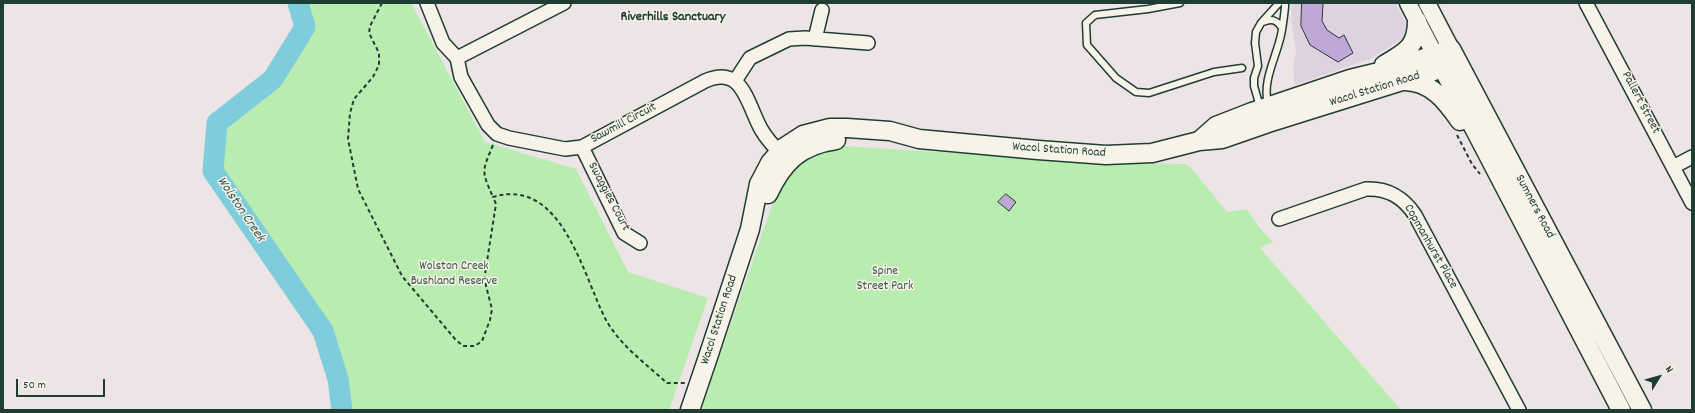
<!DOCTYPE html>
<style>
body{margin:0}
#map{position:relative;width:1695px;height:413px;overflow:hidden;background:#ece4e5;font-family:Dekko,sans-serif}
canvas{display:block}
.frame{position:absolute;inset:0;border:4px solid #1f3d34;pointer-events:none}
.north{position:absolute;left:1639px;top:357px;width:40px;height:40px;-webkit-text-stroke:3px #f7f3e8;paint-order:stroke;rotate:53deg;font-size:11px;font-weight:700;line-height:16px;text-align:center;color:#1f3d34}
.north::after{content:'';display:block;margin:auto;width:14px;height:18px;background:#1f3d34;clip-path:polygon(50% 0,100% 100%,50% 72%,0 100%)}
.scale{position:absolute;left:16px;top:379px;width:89px;height:18px;box-sizing:border-box;border:2px solid #1f3d34;border-top:0;padding-left:5px;font-size:12px;line-height:14px;white-space:nowrap;color:#1f3d34;-webkit-text-stroke:3px #f7f3e8;paint-order:stroke}
</style>
<div id="map">
<canvas width="1695" height="413"></canvas>
<div class="frame"></div>
<div class="north">N</div>
<div class="scale">50 m</div>
</div>
<script>
const c = document.querySelector('canvas').getContext('2d');
c.lineJoin = 'round';
function fill(path, color) { c.fillStyle = color; c.fill(path, 'evenodd'); }
function trace(path, color, width, dash) { c.strokeStyle = color; c.lineWidth = width; c.lineCap = dash ? 'butt' : 'round'; c.setLineDash(dash || []); c.stroke(path); }
function write(font, color, halo, rows, align = 'center') {
  c.font = font + ' Dekko,sans-serif'; c.lineWidth = 3; c.setLineDash([]); c.textBaseline = 'middle'; c.strokeStyle = halo; c.fillStyle = color; for (const [text, x, y, turn = 0] of rows) {
    c.save(); c.translate(x, y); c.rotate((+turn || 0) * Math.PI / 180); c.textAlign = isNaN(turn) ? turn : align; if (halo) c.strokeText(text, 0, 0); c.fillText(text, 0, 0); c.restore();
  }
}
fill(new Path2D(`
 M 1292,3 L 1395,3 L 1407,25 L 1407,32 L 1405,37 L 1370,59 L 1295,85 L 1293,70 L 1296,51 L 1291,18 Z`), '#ded2e1');
fill(new Path2D(`
 M 307,3 L 411,3 L 485,142 L 576,169 L 628,272 L 708,298 L 669,410 L 350,410 L 344,372 L 326,323 L 223,170 L 224,126 L 279,82 L 314,26 Z
 M 844,146 L 1047,159 L 1128,163 L 1185,164 L 1191,168 L 1227,212 L 1247,209 L 1258,226 L 1273,242 L 1260,248 L 1401,410 L 701,410 L 773,202 C 777,194 779,184 784,176 C 796,156 823,147 844,146 Z`), '#b8edaf');
trace(new Path2D(`
 M 298,3 L 305,27 L 273,79 L 217,123 L 213,171 L 323,331 L 338,379 L 342,410`), '#7fcddc', 21);
const building = new Path2D(`
 M 1302,3 L 1323,3 L 1322,21 L 1327,30 L 1339,38 L 1344,35 L 1353,53 L 1338,62 L 1310,45 L 1301,26 Z
 M 1006,194 L 1016,202 L 1009,211 L 998,202 Z`);
fill(building, '#bfa8d7');
trace(building, '#1f3d34', 1);
const service = new Path2D(`
 M 1180,3 L 1148,9 L 1095,15 L 1086,23 L 1087,45 L 1116,78 L 1136,92 L 1149,93 L 1214,72 L 1242,68
 M 1263,22 C 1272,18 1277,20 1282,28
 M 1268,104 C 1262,81 1276,58 1281,35 C 1283,26 1284,16 1285,7 L 1285,3
 M 1260,107 L 1254,86 L 1254,78 L 1258,66 L 1255,43 L 1256,32 L 1261,23 L 1279,3`);
const minor = new Path2D(`
 M 427,3 L 443,43 L 457,58 L 461,77 L 488,125 L 497,134 L 509,138 L 565,149 L 582,147 L 705,81 C 743,64 747,104 761,129 C 767,140 776,149 785,158
 M 1586,3 L 1692,203
 M 815,39 L 822,10
 M 457,58 L 564,3
 M 735,81 L 750,58 L 789,39 L 805,38 L 868,43
 M 582,147 L 624,233 L 640,243
 M 1673,167 L 1692,157
 M 1279,219 L 1366,189 C 1388,188 1403,197 1415,215 L 1519,410`);
const tertiary = new Path2D(`
 M 1408,3 L 1435,55
 M 1427,3 L 1451,49`);
const secondary = new Path2D(`
 M 1437,57 L 1621,410
 M 1384,65 C 1405,52 1417,48 1417,21
 M 1404,81 C 1431,81 1446,101 1460,121
 M 1199,141 L 1216,126 L 1252,112 L 1350,79 L 1395,68 L 1451,49 L 1642,410
 M 768,194 C 783,162 800,145 836,140
 M 690,410 L 708,357 L 750,229 L 759,184 L 770,163 L 783,148 L 803,135 L 830,128 L 847,128 L 890,131 L 919,139 L 1038,150 L 1106,155 L 1152,153 L 1199,141 L 1222,139 L 1268,123 L 1431,72 L 1458,62`);
trace(service, '#1f3d34', 9);
trace(minor, '#1f3d34', 16);
trace(tertiary, '#1f3d34', 19);
trace(secondary, '#1f3d34', 21);
trace(new Path2D(`
 M 382,3 L 370,26 L 369,33 L 379,53 L 379,65 L 373,77 L 354,99 L 350,113 L 348,139 L 358,189 L 402,276 L 455,339 L 463,346 L 475,346 L 482,341 L 490,320 L 492,309 L 486,286 L 485,274 L 496,204 L 493,197 C 562,176 583,276 606,320 C 620,345 646,364 667,383 L 685,383
 M 1457,135 L 1472,164 L 1480,174
 M 493,145 C 482,172 481,170 493,197`), '#1f3d34', 2, [4, 3]);
trace(service, '#f7f3e8', 6);
trace(minor, '#f7f3e8', 13);
trace(tertiary, '#f7f3e8', 16);
trace(secondary, '#f7f3e8', 18);
write('13px', '#1f3d34', '#f7f3e8', [
 ["Wacol Station Road",1375,90,-17],
 ["Pallert Street",1640,103,62],
 ["Sawmill Circuit",624,124,-28],
 ["Wacol Station Road",1059,151,4],
 ["Swaggies Court",608,197,62],
 ["Sumners Road",1534,207,62],
 ["Copmanhurst Place",1430,247,60],
 ["Wacol Station Road",720,320,-72]
]);
write('13px', '#365746', '#f7f3e8', [
 ["Wolston Creek",454,267],
 ["Bushland Reserve",454,282],
 ["Spine",885,272],
 ["Street Park",885,287]
]);
write('bold 14px', '#1f3d34', '#f7f3e8', [
 ["Riverhills Sanctuary",673,18]
]);
write('italic 14px', '#325a56', '#f7f3e8', [
 ["Wolston Creek",240,210,56]
]);
</script>
